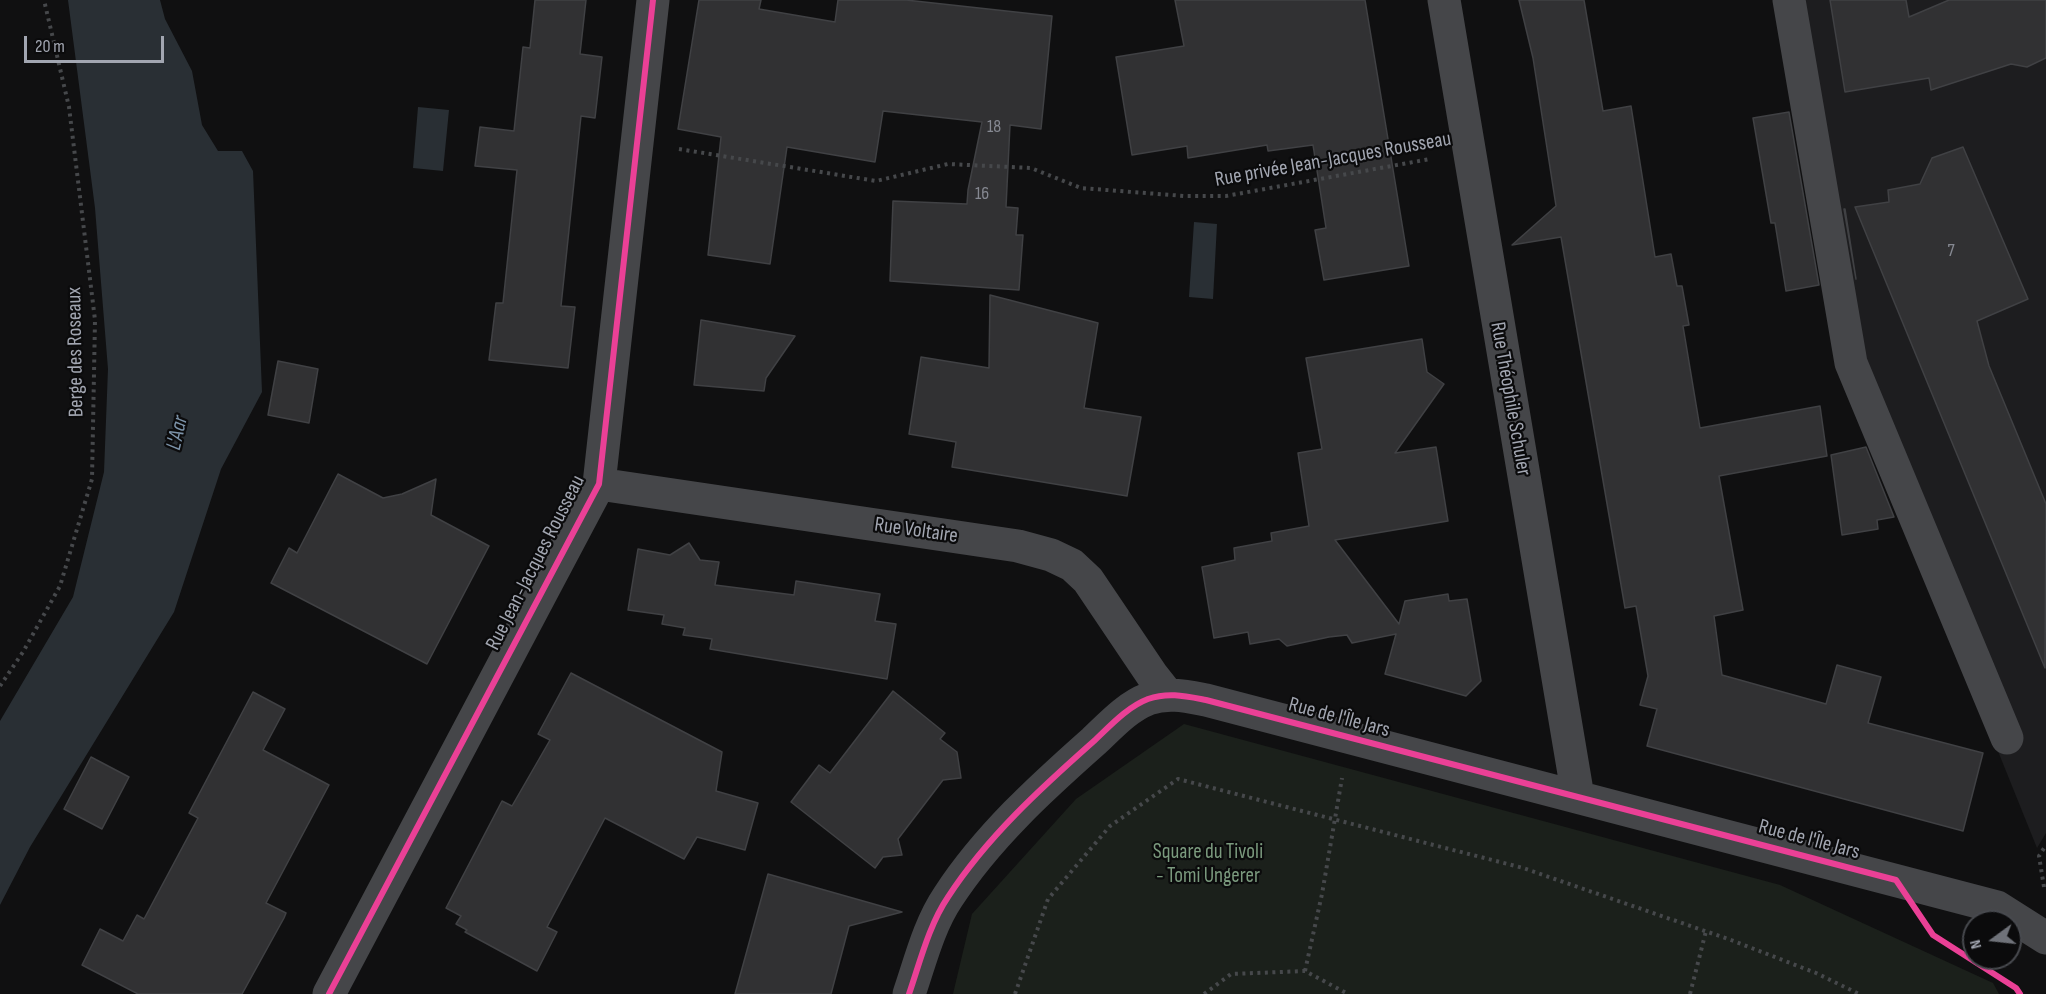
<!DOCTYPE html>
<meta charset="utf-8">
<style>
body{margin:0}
#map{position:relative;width:2046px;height:994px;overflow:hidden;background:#101011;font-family:"Sofia Sans Condensed",sans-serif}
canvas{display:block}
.north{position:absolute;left:1962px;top:910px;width:60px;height:60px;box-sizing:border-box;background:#0b0b0c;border:2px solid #47494e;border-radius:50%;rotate:255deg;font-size:16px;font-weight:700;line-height:24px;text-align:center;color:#a2a6b1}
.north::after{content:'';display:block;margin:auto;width:21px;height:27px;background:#6f7279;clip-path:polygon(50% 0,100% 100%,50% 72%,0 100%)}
.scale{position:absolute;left:24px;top:36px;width:140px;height:27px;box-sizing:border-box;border:3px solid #a2a6b1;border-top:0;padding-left:8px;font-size:18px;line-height:21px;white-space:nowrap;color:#a2a6b1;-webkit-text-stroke:4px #0b0b0c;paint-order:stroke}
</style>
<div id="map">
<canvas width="2046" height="994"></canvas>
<div class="north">N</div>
<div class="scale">20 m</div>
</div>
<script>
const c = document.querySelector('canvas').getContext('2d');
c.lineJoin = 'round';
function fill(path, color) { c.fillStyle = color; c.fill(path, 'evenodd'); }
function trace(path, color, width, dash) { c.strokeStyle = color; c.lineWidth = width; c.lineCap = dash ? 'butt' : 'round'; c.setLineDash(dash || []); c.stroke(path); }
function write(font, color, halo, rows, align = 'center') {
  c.font = font + ' "Sofia Sans Condensed",sans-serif'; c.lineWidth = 4.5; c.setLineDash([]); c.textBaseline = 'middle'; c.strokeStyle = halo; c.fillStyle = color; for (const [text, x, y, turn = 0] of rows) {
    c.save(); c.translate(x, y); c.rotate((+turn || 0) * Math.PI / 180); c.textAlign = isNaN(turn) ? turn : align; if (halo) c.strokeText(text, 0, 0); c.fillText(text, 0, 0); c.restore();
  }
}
fill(new Path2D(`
 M 1775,0 L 2046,0 L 2046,833 L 2037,848 L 1892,488 Z`), '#1d1d1f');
fill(new Path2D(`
 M 1184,724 L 1780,885 L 1993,983 L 1999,994 L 953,994 L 972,914 L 1076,799 Z`), '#1b201b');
fill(new Path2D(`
 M 68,0 L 160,0 L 165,19 L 192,71 L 202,125 L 218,151 L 242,151 L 253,171 L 262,392 L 221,469 L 174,612 L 30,847 L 0,905 L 0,721 L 73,597 L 104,472 L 108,369 L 95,208 Z
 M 418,107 L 449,110 L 443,171 L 413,168 Z
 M 1194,222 L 1217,224 L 1213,299 L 1189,297 Z`), '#292f34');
const building = new Path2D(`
 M 535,0 L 586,0 L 580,54 L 602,57 L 595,118 L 581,116 L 561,306 L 575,307 L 568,368 L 489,360 L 496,303 L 503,303 L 517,170 L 475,166 L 480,127 L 514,131 L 523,47 L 530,48 Z
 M 699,0 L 761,0 L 759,9 L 835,22 L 838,0 L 906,0 L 1052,16 L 1041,129 L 1010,125 L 1006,207 L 1018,208 L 1016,235 L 1023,235 L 1019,290 L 890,281 L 893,201 L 967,204 L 968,190 L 982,122 L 883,111 L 875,162 L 787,147 L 770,264 L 708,255 L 721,137 L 678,129 Z
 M 1175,0 L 1365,0 L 1409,266 L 1324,280 L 1315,230 L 1326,228 L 1313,145 L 1268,151 L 1267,145 L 1188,158 L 1187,146 L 1132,155 L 1116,57 L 1184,46 Z
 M 1519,0 L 1584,0 L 1603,111 L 1631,106 L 1655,257 L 1671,254 L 1677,286 L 1682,286 L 1689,325 L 1683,326 L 1700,428 L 1820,406 L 1827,456 L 1719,476 L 1743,610 L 1714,616 L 1722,675 L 1826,704 L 1837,665 L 1881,677 L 1868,723 L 1983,753 L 1963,831 L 1647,746 L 1657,709 L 1640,705 L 1648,676 L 1636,606 L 1625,608 L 1561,237 L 1512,245 L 1556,206 L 1533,58 Z
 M 1830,0 L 1906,0 L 1909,17 L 1949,0 L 2046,0 L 2046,58 L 2027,67 L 2011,64 L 1931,90 L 1929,78 L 1845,92 Z
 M 1789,112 L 1819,285 L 1786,291 L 1775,223 L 1771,223 L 1753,118 Z
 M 1963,147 L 2028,299 L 1977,321 L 1989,366 L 2046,504 L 2045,668 L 1855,207 L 1889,202 L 1888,190 L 1920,184 L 1932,158 Z
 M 1844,209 L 1845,209 L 1856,279 Z
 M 990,295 L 1098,323 L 1084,408 L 1141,417 L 1127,496 L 952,467 L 956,442 L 909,434 L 921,357 L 989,368 Z
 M 701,320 L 795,336 L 766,378 L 764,391 L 694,385 Z
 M 1422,339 L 1427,372 L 1444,384 L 1395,453 L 1436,447 L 1448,521 L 1335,540 L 1399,624 L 1405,601 L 1448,594 L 1449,601 L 1467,599 L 1481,681 L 1466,696 L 1385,674 L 1396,634 L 1352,643 L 1347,635 L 1329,637 L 1287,646 L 1279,639 L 1250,644 L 1248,632 L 1214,638 L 1202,567 L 1235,560 L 1234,548 L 1272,541 L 1271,533 L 1309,526 L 1298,453 L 1322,449 L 1306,358 Z
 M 278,361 L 318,369 L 309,423 L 268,415 Z
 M 1866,447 L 1894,517 L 1877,520 L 1878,529 L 1842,535 L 1831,455 Z
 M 338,474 L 383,498 L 402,494 L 436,479 L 431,515 L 489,546 L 427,664 L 271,583 L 289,548 L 297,553 Z
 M 689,543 L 700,560 L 719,562 L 715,585 L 794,595 L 796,581 L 880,594 L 875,621 L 896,624 L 887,679 L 710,649 L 712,639 L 683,635 L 685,628 L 662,624 L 664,615 L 628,610 L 638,549 L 670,555 Z
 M 571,673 L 722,752 L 716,791 L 758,803 L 745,850 L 697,837 L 684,859 L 605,818 L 547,927 L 557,932 L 537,971 L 465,932 L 467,930 L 456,924 L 461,916 L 446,908 L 502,801 L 512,806 L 550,740 L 538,734 Z
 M 893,691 L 945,733 L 940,739 L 957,752 L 961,778 L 943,780 L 898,839 L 902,855 L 883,857 L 875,868 L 791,802 L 819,765 L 830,773 Z
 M 253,692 L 285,709 L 263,750 L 329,785 L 266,903 L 286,913 L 284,918 L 242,994 L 138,994 L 82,965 L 100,929 L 123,941 L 137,915 L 144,919 L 198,818 L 189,813 Z
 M 91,757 L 129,777 L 102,829 L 64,809 Z
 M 768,874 L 902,912 L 849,926 L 831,994 L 735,994 Z`);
fill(building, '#313133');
trace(building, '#404144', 1.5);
trace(new Path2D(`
 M 679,149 L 876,181 L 948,164 L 1031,168 L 1081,188 L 1184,196 L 1226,196 L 1430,159
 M 0,686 L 23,652 L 60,586 L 92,479 L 95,320 L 69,107 L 44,0
 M 2044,887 L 2039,856 L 2046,845
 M 1305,971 L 1322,894 L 1342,778
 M 1015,994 L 1048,899 L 1110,826 L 1178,779 L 1523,868 L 1731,940 L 1816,973 L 1859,994
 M 1204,994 L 1231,974 L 1305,971 L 1348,994
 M 1690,994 L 1706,931`), '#46484b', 4, [3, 4.5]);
trace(new Path2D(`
 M 1444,0 L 1578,797
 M 1789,0 L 1851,363 L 2007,738
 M 599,484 L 1018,546 L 1051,555 L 1072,565 L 1088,580 L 1152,675 L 1167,694
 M 329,994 L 599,484 L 653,0
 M 909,994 C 920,962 929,925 948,897 C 987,837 1041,788 1094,741 C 1110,726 1127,707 1148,699 C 1168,692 1185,696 1206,700 L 1997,907 L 2046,938`), '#454649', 33);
trace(new Path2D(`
 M 329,994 L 599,484 L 653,0
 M 909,994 C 920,962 929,925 948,897 C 987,837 1041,788 1094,741 C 1110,726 1127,707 1148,699 C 1168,692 1185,696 1206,700 L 1896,880 L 1933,935 L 2016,988 L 2020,994`), '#ea4096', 6);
write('18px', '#868992', null, [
 ["18",994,127],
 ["16",982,194],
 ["7",1951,251]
]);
write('21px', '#a2a6b1', '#0b0b0c', [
 ["Rue privée Jean-Jacques Rousseau",1333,160,-10],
 ["Berge des Roseaux",76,352,-91],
 ["Rue Théophile Schuler",1510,399,80],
 ["Rue Voltaire",916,531,8],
 ["Rue Jean-Jacques Rousseau",536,563,-63],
 ["Rue de l'Île Jars",1339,718,15],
 ["Rue de l'Île Jars",1809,840,15]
]);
write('21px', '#7b9a7e', '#0b0b0c', [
 ["Square du Tivoli",1208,853],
 ["- Tomi Ungerer",1208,877]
]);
write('italic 22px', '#7c93a9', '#0b0b0c', [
 ["L'Aar",178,433,-77]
]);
</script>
